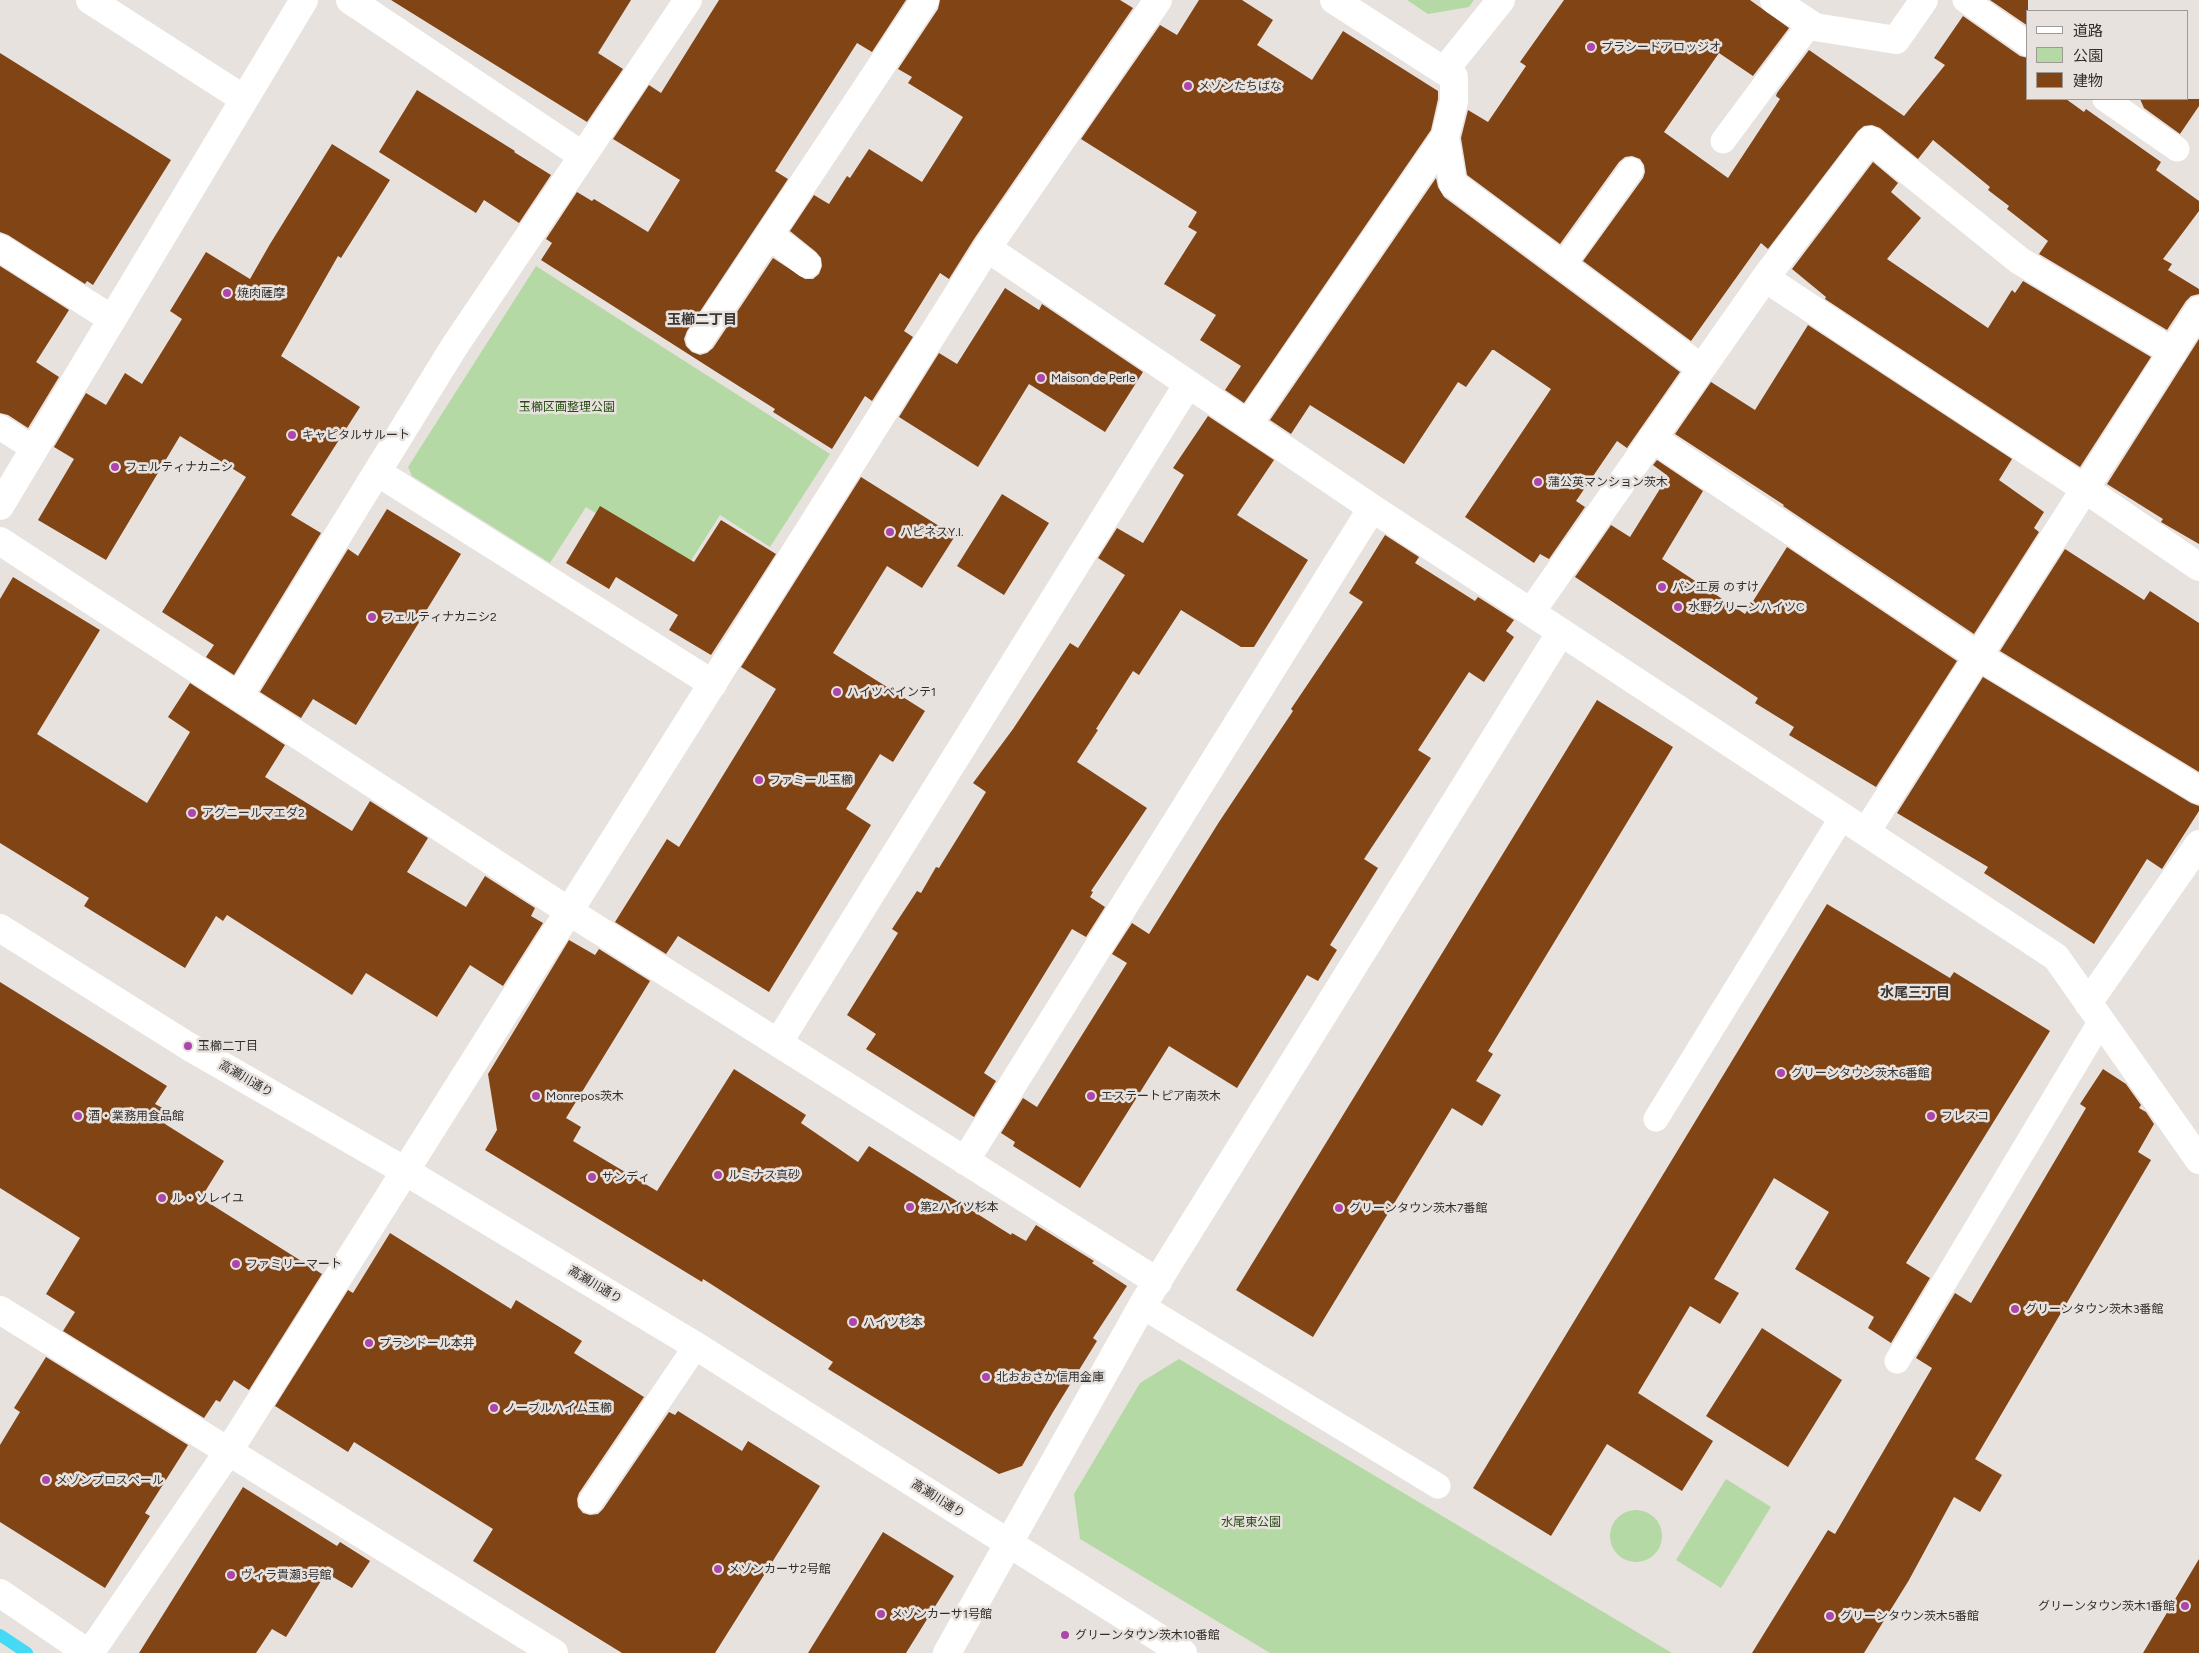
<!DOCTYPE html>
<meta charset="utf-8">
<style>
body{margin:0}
#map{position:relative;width:2199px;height:1653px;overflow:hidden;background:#e8e2df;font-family:Figtree,"Noto Sans JP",sans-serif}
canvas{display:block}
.legend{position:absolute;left:2026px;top:10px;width:162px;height:90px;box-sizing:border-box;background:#e8e2df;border:1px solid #9f9a98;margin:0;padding:6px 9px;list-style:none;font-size:15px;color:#312f2d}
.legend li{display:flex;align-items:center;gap:10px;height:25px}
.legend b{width:25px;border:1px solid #9f9a98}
</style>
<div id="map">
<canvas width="2199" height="1653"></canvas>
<ul class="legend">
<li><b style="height:6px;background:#fff"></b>道路</li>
<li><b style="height:14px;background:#b4d9a4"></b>公園</li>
<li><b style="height:14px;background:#814415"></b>建物</li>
</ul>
</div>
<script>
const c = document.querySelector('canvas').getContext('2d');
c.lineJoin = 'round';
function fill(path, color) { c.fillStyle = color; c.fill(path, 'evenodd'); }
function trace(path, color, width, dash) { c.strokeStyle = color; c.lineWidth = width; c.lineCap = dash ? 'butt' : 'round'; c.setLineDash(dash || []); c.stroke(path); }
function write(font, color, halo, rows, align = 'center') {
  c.font = font + ' Figtree,"Noto Sans JP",sans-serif'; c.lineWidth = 5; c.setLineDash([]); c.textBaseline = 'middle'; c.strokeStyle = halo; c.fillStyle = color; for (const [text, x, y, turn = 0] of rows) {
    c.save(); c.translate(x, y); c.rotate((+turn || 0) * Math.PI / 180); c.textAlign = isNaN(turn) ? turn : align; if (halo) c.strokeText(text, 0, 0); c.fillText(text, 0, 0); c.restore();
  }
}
fill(new Path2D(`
 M 1407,0 L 1474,0 L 1469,7 L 1428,14 Z
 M 536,266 L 830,454 L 770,547 L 720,515 L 685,570 L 586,507 L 550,563 L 412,476 L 408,467 Z
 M 1179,1359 L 1672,1653 L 1270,1653 L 1080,1539 L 1074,1494 L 1140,1383 Z
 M 1726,1479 L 1771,1507 L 1721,1588 L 1676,1560 Z
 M1610 1536a26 26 0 1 1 52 0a26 26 0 1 1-52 0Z`), '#b4d9a4');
trace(new Path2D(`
 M 0,1635 L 27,1653`), '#44d9f5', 12);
fill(new Path2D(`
 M 391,0 L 631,0 L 598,53 L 623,69 L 587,122 Z
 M 719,0 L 906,0 L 872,52 L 857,43 L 775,171 L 788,179 L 687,331 L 684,339 L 686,346 L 692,352 L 700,355 L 707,353 L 713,348 L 773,258 L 805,279 L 813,279 L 819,274 L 822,266 L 821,258 L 816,252 L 790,231 L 814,195 L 829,204 L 847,176 L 850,178 L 869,149 L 922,182 L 963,117 L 908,83 L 912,77 L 898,69 L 938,9 L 940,0 L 1120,0 L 1133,8 L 974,239 L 949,279 L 940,273 L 904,331 L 913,337 L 872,401 L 865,396 L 832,449 L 773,412 L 775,409 L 718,373 L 541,260 L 552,243 L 546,239 L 577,192 L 592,201 L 594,199 L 648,232 L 680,180 L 613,139 L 649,85 L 661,93 Z
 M 1199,0 L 1242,0 L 1273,20 L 1257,45 L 1312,80 L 1343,31 L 1438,91 L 1438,99 L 1431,130 L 1244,403 L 1225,390 L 1241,366 L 1200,340 L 1216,315 L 1164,284 L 1197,232 L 1188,227 L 1197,212 L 1081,139 L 1160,25 L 1177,35 Z
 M 1564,0 L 1750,0 L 1789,28 L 1753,76 L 1719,53 L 1664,132 L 1728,178 L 1780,99 L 1776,96 L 1777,93 L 1809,50 L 1904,116 L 1945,65 L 1934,58 L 1963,16 L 2020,56 L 2028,58 L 2028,99 L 2066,99 L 2084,112 L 2086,109 L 2161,162 L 2156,170 L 2199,201 L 2199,211 L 2163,259 L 2172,264 L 2168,270 L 2199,289 L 2199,294 L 2191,296 L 2186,301 L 2167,330 L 2039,254 L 2048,241 L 2007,209 L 2009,206 L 1988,190 L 1990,187 L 1933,140 L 1918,159 L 1880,128 L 1872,125 L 1864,126 L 1858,131 L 1768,249 L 1761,243 L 1691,341 L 1583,261 L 1643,178 L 1645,172 L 1644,165 L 1640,159 L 1632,156 L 1625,157 L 1619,162 L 1560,244 L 1467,175 L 1461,138 L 1468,110 L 1488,122 L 1526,66 L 1520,62 Z
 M 1990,0 L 2028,0 L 2028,26 Z
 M 0,53 L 171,160 L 93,285 L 87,281 L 85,284 L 8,235 L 0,232 Z
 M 417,90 L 515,151 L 514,152 L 551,175 L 519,223 L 484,200 L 476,213 L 379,152 Z
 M 2140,99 L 2199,99 L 2199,106 L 2180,134 L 2144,108 Z
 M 332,144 L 390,180 L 341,258 L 338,256 L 281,356 L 360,407 L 291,515 L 321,533 L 234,675 L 206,657 L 214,645 L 162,612 L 246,477 L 180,436 L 106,560 L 38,520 L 74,459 L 54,447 L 86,393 L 106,405 L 125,373 L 142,384 L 182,319 L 170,311 L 206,252 L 250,279 L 270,244 Z
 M 1873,162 L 1898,183 L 1891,192 L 1921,218 L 1887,259 L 1988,328 L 2012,290 L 2015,293 L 2023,281 L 2151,357 L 2080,467 L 1825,299 L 1826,297 L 1792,269 Z
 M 1436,178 L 1438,187 L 1444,197 L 1680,372 L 1627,448 L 1617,441 L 1576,501 L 1585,507 L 1549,559 L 1540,554 L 1534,563 L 1465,517 L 1551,389 L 1494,350 L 1492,350 L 1466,387 L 1458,382 L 1404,464 L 1310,405 L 1291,434 L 1270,420 Z
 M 0,266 L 69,310 L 36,362 L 59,377 L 28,428 L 8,415 L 0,413 Z
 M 1005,288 L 1039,310 L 1042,304 L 1143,372 L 1105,432 L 1029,384 L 978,467 L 899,417 L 939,353 L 957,364 Z
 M 1808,325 L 2012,459 L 1999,480 L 2044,512 L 2034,528 L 2039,532 L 1974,634 L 1783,506 L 1784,505 L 1675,434 L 1711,382 L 1755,410 Z
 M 2199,339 L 2199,544 L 2161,522 L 2163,519 L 2107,484 Z
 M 1208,416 L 1274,460 L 1237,515 L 1308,560 L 1254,647 L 1241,647 L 1181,610 L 1139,675 L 1133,671 L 1096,729 L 1098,730 L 1077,762 L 1147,808 L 1091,891 L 1093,892 L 1090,897 L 1105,907 L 1086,937 L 1072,929 L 984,1073 L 996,1081 L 974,1117 L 866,1049 L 876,1034 L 847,1015 L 898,933 L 892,929 L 917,891 L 921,893 L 936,867 L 939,868 L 986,792 L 973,783 L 1013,729 L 1070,643 L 1078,648 L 1125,575 L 1098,558 L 1117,528 L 1143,543 L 1184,475 L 1173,468 Z
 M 1657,460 L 1703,491 L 1662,559 L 1745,614 L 1787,547 L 1957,661 L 1876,787 L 1789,735 L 1794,727 L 1755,703 L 1758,698 L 1575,577 L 1611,525 L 1630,537 L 1668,476 L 1653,465 Z
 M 861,477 L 955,536 L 922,588 L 887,566 L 833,653 L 925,711 L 893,762 L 880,754 L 846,809 L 871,825 L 769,992 L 678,936 L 666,954 L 615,922 L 667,839 L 679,847 L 776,689 L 741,667 Z
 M 1002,494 L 1049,523 L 1004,595 L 957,566 Z
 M 600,506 L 694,562 L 721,520 L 776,554 L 711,655 L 669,630 L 678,615 L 616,577 L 609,589 L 566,563 Z
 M 387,509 L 461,554 L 356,725 L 313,699 L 301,718 L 260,692 L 348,549 L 358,556 Z
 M 1385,535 L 1419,557 L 1415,563 L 1475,601 L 1478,597 L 1514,620 L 1506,631 L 1514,637 L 1484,682 L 1469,672 L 1418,750 L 1431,758 L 1364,859 L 1378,868 L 1330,945 L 1337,950 L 1318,981 L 1307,975 L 1237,1088 L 1169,1046 L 1080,1188 L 1013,1146 L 1015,1142 L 1001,1133 L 1023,1098 L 1037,1107 L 1127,963 L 1112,954 L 1132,923 L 1149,934 L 1219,822 L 1293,711 L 1291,709 L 1363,602 L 1349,593 Z
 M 2065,549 L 2144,600 L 2150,591 L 2199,623 L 2199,772 L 2000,651 Z
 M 13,577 L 100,630 L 37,734 L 147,803 L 190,732 L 168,717 L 190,683 L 285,745 L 265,777 L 352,831 L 370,801 L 428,838 L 407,872 L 466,907 L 485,876 L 535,908 L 531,916 L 543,923 L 503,986 L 470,965 L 437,1017 L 366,973 L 352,995 L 227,915 L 223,921 L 216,916 L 185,968 L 84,906 L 89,898 L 0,843 L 0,599 Z
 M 1983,677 L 2191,803 L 2199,806 L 2199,811 L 2162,869 L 2147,859 L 2094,944 L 1984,873 L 1988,867 L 1897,813 Z
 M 1597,700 L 1673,747 L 1488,1051 L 1493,1054 L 1476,1081 L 1501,1095 L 1482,1126 L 1452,1108 L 1313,1337 L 1236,1290 Z
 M 1827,904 L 1950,978 L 1954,972 L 2050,1031 L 1906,1263 L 1930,1278 L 1891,1343 L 1868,1328 L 1874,1317 L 1795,1269 L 1829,1212 L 1774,1178 L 1714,1279 L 1739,1293 L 1720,1324 L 1690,1306 L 1638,1393 L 1713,1441 L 1682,1491 L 1607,1444 L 1551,1536 L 1473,1488 Z
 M 569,940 L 595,955 L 599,949 L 650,981 L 566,1118 L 581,1127 L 573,1141 L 657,1191 L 734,1069 L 806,1115 L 801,1123 L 858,1162 L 869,1146 L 1011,1235 L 1012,1233 L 1026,1241 L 1036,1225 L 1094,1261 L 1092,1263 L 1127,1286 L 1093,1338 L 1097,1341 L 1053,1412 L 1022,1466 L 999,1474 L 828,1369 L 833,1362 L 703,1279 L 702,1282 L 485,1150 L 497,1130 L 488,1074 Z
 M 0,982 L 167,1086 L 155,1104 L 172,1113 L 165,1124 L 224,1161 L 201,1198 L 322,1274 L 249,1390 L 234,1380 L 220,1402 L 216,1400 L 204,1418 L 63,1331 L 75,1312 L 46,1294 L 80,1238 L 0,1188 Z
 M 2103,1069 L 2126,1084 L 2141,1105 L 2139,1108 L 2146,1112 L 2154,1124 L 2138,1152 L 2151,1160 L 1975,1459 L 2002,1475 L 1980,1512 L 1954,1497 L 1909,1580 L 1864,1653 L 1752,1653 L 1828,1530 L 1835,1534 L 1932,1368 L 1916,1358 L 1955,1293 L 1971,1303 L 2086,1108 L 2080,1104 Z
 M 390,1233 L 511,1309 L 516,1300 L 582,1341 L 574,1353 L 644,1397 L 579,1493 L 577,1499 L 578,1507 L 583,1513 L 590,1515 L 598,1514 L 603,1509 L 669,1412 L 675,1415 L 678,1411 L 742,1451 L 748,1441 L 820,1486 L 715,1653 L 622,1653 L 473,1561 L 493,1529 L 354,1442 L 348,1452 L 275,1406 L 348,1290 L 353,1293 Z
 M 1762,1328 L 1842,1380 L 1788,1467 L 1706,1416 Z
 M 46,1357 L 188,1445 L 145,1513 L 150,1516 L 105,1588 L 0,1522 L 0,1445 L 20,1412 L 14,1408 Z
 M 243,1487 L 337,1546 L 340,1542 L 370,1561 L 352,1588 L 326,1573 L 286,1637 L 272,1629 L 256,1653 L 139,1653 Z
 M 883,1532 L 954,1576 L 906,1653 L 808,1653 Z
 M 2199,1559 L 2199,1653 L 2143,1653 Z`), '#814415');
trace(new Path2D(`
 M 1965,0 L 2028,44
 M 2105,99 L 2177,149
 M 1723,141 L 1810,24
 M 1563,265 L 1631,170
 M 0,427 L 34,449
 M 1656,1119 L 1842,817
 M 1142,1306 L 1438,1486
 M 1897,1361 L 2101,1021
 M 591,1501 L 696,1346`), '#fff', 25);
trace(new Path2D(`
 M 90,0 L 244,99
 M 350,0 L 583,156
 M 1334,0 L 1444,71 L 1501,0
 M 1774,0 L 1815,27 L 1896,40 L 1924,0
 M 1444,71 L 1454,77 L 1454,101 L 1445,137 L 1453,184 L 1701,368
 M 769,235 L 807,264
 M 0,248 L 112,319
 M 987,248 L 1372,508 L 2056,957 L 2199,1160
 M 1765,278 L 2085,489 L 2199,567
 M 700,339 L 925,0
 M 1248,424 L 1445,137
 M 1652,438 L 1978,656 L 2199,790
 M 377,472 L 713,684
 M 0,506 L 304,0
 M 0,541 L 570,912 L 1158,1282
 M 1531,612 L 1765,278 L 1870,140 L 2020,261 L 2173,352
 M 239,696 L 454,347 L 688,0
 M 1866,832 L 2199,310
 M 2088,1003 L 2199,844
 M 778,1043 L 1188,384
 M 965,1161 L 1372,508
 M 0,1310 L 554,1653
 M 0,1593 L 88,1653
 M 90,1653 L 228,1452 L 987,248 L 1158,0
 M 947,1653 L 1142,1306 L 1561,632`), '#fff', 28);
trace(new Path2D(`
 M 0,928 L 188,1046 L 405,1171 L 696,1346 L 1183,1653`), '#fff', 28);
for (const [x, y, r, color] of [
 [1591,47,5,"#ad46aa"],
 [1188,86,5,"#ad46aa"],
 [227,293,5,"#ad46aa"],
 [1041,378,5,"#ad46aa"],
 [292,435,5,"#ad46aa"],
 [115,467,5,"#ad46aa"],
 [1538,482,5,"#ad46aa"],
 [890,532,5,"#ad46aa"],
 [1662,587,5,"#ad46aa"],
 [1678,607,5,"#ad46aa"],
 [372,617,5,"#ad46aa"],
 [837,692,5,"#ad46aa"],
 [759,780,5,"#ad46aa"],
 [192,813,5,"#ad46aa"],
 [188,1046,5,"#ad46aa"],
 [1781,1073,5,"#ad46aa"],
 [536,1096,5,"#ad46aa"],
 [1091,1096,5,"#ad46aa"],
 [78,1116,5,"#ad46aa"],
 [1931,1116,5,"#ad46aa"],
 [718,1175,5,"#ad46aa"],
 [592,1177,5,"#ad46aa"],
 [162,1198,5,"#ad46aa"],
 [910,1207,5,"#ad46aa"],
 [1339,1208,5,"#ad46aa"],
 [236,1264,5,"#ad46aa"],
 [2015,1309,5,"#ad46aa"],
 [853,1322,5,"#ad46aa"],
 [369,1343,5,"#ad46aa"],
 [986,1377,5,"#ad46aa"],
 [494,1408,5,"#ad46aa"],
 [46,1480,5,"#ad46aa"],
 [718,1569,5,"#ad46aa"],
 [231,1575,5,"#ad46aa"],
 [2185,1606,5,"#ad46aa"],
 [881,1614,5,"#ad46aa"],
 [1830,1616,5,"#ad46aa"],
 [1065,1635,5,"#ad46aa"]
]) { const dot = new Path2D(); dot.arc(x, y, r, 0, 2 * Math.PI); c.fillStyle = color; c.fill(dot); trace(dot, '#e8e2df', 2); }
write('12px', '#312f2d', '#e8e2df', [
 ["プラシードアロッジオ",1601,47],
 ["メゾンたちばな",1198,86],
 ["焼肉薩摩",237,293],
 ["Maison de Perle",1051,378],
 ["キャピタルサルート",302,435],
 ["フェルティナカニシ",125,467],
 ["蒲公英マンション茨木",1548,482],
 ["ハピネスY.I.",900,532],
 ["パン工房 のすけ",1672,587],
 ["水野グリーンハイツC",1688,607],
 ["フェルティナカニシ2",382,617],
 ["ハイツベインテ1",847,692],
 ["ファミール玉櫛",769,780],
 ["アグニールマエダ2",202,813],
 ["玉櫛二丁目",198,1046],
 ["グリーンタウン茨木6番館",1791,1073],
 ["Monrepos茨木",546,1096],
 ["エステートピア南茨木",1101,1096],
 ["酒・業務用食品館",88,1116],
 ["フレスコ",1941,1116],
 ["ルミナス真砂",728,1175],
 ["サンディ",602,1177],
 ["ル・ソレイユ",172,1198],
 ["第2ハイツ杉本",920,1207],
 ["グリーンタウン茨木7番館",1349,1208],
 ["ファミリーマート",246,1264],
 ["グリーンタウン茨木3番館",2025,1309],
 ["ハイツ杉本",863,1322],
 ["プランドール本井",379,1343],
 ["北おおさか信用金庫",996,1377],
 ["ノーブルハイム玉櫛",504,1408],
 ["メゾンプロスペール",56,1480],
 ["メゾンカーサ2号館",728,1569],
 ["ヴィラ貴瀬3号館",241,1575],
 ["グリーンタウン茨木1番館",2175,1606,"right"],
 ["メゾンカーサ1号館",891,1614],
 ["グリーンタウン茨木5番館",1840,1616],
 ["グリーンタウン茨木10番館",1075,1635]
], 'left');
write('12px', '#274c13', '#e8e2df', [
 ["玉櫛区画整理公園",567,407],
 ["水尾東公園",1251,1522]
]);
write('12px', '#312f2d', '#e8e2df', [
 ["高瀬川通り",246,1079,30],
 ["高瀬川通り",595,1285,31],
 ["高瀬川通り",938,1499,32]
]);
write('bold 14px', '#3b3734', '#e8e2df', [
 ["玉櫛二丁目",702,320],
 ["水尾三丁目",1915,993]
]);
</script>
